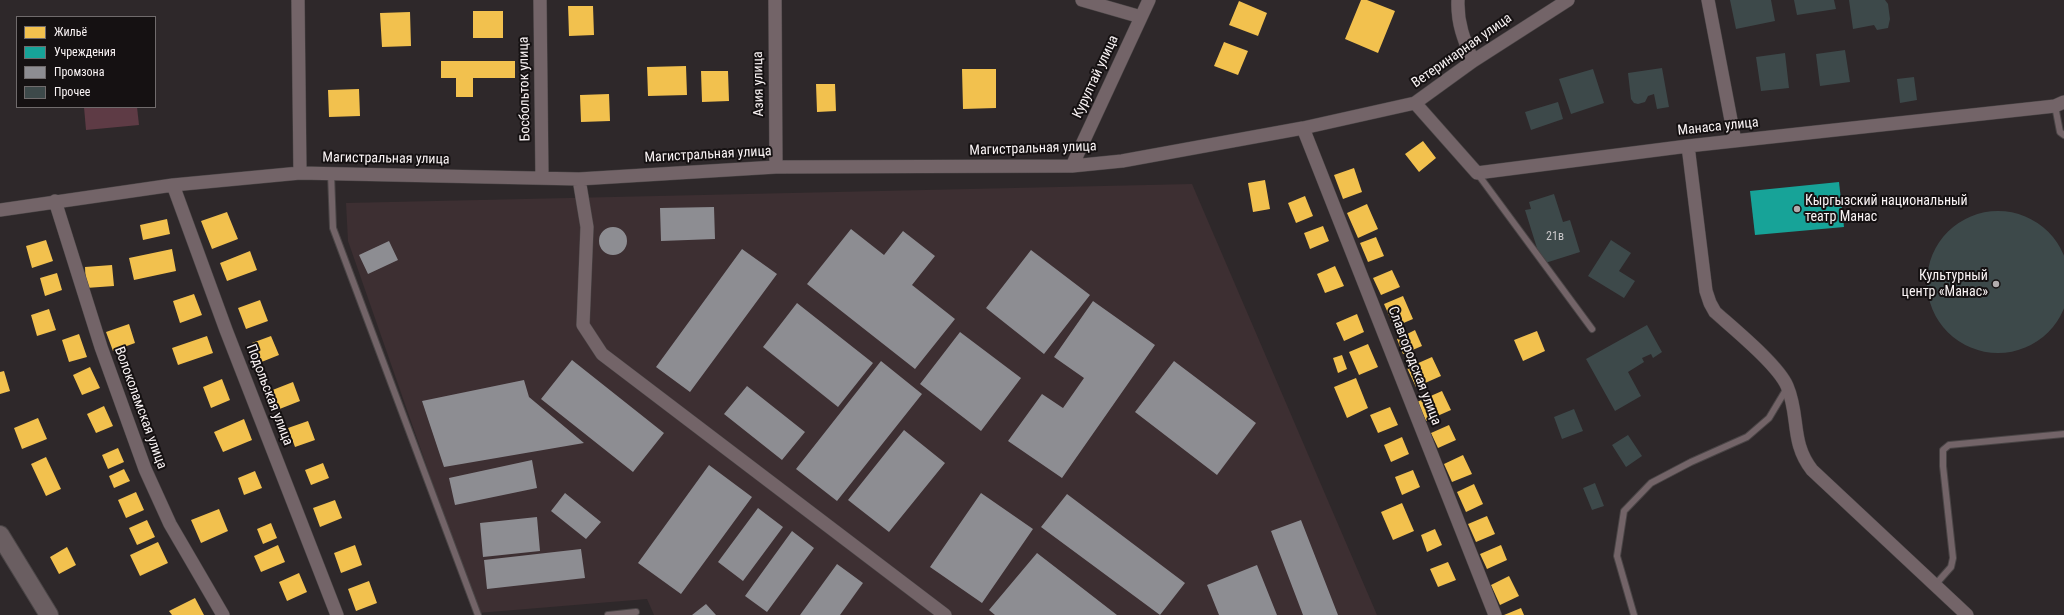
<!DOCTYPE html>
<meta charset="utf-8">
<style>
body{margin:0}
#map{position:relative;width:2064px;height:615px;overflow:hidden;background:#2e282a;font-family:"Roboto Condensed",sans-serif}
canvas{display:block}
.legend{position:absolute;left:16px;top:16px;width:140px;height:92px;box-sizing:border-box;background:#151112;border:1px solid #706b6c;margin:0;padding:5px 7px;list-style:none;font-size:12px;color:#f9f3f4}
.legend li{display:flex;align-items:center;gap:8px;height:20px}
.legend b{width:20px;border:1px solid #706b6c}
</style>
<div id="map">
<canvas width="2064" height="615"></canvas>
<ul class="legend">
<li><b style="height:11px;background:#f2c14e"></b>Жильё</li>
<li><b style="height:11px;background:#17a398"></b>Учреждения</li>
<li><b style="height:11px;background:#8d8d92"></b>Промзона</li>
<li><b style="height:11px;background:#3d494a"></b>Прочее</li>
</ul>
</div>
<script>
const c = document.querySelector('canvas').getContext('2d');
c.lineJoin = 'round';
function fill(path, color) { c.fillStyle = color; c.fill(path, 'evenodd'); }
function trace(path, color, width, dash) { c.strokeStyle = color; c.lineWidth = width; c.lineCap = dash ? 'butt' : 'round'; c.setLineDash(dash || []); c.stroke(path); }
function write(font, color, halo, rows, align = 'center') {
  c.font = font + ' "Roboto Condensed",sans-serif'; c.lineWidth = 4; c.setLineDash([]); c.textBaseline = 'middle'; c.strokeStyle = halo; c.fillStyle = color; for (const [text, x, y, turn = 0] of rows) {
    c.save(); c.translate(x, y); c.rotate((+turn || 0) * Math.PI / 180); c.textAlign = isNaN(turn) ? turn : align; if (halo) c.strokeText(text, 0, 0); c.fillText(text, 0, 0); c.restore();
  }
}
fill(new Path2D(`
 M 1192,184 L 1377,615 L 654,615 L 647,599 L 478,613 L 348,241 L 346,203 Z`), '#3d2f32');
fill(new Path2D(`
 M 84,107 L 137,107 L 139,125 L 86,130 Z`), '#5e3b45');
fill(new Path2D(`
 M 1361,0 L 1367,0 L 1395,11 L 1378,53 L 1345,39 Z
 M 1239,1 L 1267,13 L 1258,36 L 1229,25 Z
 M 568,6 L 593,6 L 594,35 L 569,36 Z
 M 473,11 L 503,11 L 503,38 L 473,38 Z
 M 410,12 L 411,46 L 382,47 L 380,13 Z
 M 1224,42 L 1248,51 L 1238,75 L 1214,66 Z
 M 441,61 L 515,61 L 515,78 L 473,78 L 473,97 L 456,97 L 456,78 L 441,78 Z
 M 686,66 L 687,95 L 648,96 L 647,67 Z
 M 962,69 L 996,69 L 996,108 L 963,109 Z
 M 701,71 L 728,71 L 729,101 L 702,102 Z
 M 816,84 L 835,84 L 836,111 L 817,112 Z
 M 359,89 L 360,116 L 329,117 L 328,90 Z
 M 609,94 L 610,121 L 581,122 L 580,95 Z
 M 1423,141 L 1436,158 L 1419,172 L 1405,154 Z
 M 1354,168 L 1362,192 L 1343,199 L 1334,175 Z
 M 1265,180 L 1270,209 L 1253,212 L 1248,183 Z
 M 1305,196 L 1313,216 L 1296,223 L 1288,203 Z
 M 1367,204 L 1378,229 L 1358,238 L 1347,213 Z
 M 227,212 L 238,239 L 212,249 L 201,221 Z
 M 167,219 L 170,234 L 143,240 L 140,225 Z
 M 1323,226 L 1329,241 L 1310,249 L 1304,233 Z
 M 1376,237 L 1384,256 L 1368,262 L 1360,243 Z
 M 46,240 L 53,261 L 32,268 L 26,246 Z
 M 172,249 L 176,271 L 134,280 L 129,258 Z
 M 250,251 L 257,270 L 227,281 L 220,263 Z
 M 112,265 L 114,286 L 86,288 L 85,267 Z
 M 1335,266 L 1344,286 L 1325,293 L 1317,274 Z
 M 1392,270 L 1400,287 L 1381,295 L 1373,278 Z
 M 57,273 L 62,290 L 45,296 L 40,278 Z
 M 194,294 L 202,315 L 180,323 L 173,301 Z
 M 1403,296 L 1413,319 L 1394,327 L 1384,304 Z
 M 260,300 L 268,321 L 246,329 L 238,308 Z
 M 49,309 L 56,330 L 37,336 L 31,315 Z
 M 1357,314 L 1364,332 L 1344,341 L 1336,323 Z
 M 129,324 L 135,343 L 113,351 L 106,332 Z
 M 1415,330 L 1422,346 L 1403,354 L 1397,339 Z
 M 1537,331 L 1545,351 L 1523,361 L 1514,340 Z
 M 79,334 L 87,357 L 69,362 L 62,340 Z
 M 207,336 L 213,353 L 178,365 L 172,348 Z
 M 271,336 L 279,355 L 259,363 L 252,343 Z
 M 1368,344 L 1378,367 L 1359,375 L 1349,352 Z
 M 1342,355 L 1347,369 L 1338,373 L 1333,358 Z
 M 1432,357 L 1441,376 L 1416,387 L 1407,368 Z
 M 90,367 L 100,388 L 82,395 L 73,375 Z
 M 4,371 L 10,391 L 0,394 L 0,372 Z
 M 1356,378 L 1368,408 L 1347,418 L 1334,387 Z
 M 222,379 L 230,400 L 211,408 L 203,387 Z
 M 293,382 L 300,401 L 277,410 L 270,391 Z
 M 1442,391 L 1451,410 L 1426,421 L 1417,402 Z
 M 104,406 L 113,426 L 96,433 L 87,414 Z
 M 1390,407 L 1398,425 L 1378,433 L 1370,415 Z
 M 38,418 L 47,439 L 22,449 L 14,428 Z
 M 244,419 L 252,440 L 223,452 L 214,432 Z
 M 308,421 L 315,440 L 295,447 L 288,428 Z
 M 1449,425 L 1456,440 L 1438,448 L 1431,433 Z
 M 1402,437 L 1409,454 L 1391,462 L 1384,445 Z
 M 118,448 L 124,462 L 108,469 L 102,455 Z
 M 1463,455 L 1472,474 L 1452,482 L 1444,464 Z
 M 46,457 L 61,489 L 46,496 L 31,464 Z
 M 323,463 L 329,478 L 311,485 L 305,470 Z
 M 124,469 L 130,481 L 114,488 L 109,476 Z
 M 1413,470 L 1420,487 L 1402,495 L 1395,477 Z
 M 255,471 L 262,488 L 244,495 L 238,478 Z
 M 1474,484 L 1483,504 L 1466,512 L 1457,492 Z
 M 136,492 L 144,510 L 126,518 L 118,500 Z
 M 335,500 L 342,518 L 320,527 L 313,508 Z
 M 1402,503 L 1414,531 L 1393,540 L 1381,512 Z
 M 219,509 L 228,531 L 201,543 L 191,520 Z
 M 1487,516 L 1495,534 L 1476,542 L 1468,524 Z
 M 147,520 L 155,537 L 137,545 L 129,528 Z
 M 271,523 L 277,538 L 263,544 L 257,529 Z
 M 1435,529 L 1442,545 L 1427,552 L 1421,535 Z
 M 158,542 L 168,563 L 140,576 L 130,555 Z
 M 278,545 L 285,562 L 261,572 L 254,556 Z
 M 355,545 L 362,565 L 341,573 L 334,553 Z
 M 1501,545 L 1507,560 L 1487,569 L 1480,554 Z
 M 67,547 L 76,565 L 59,574 L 50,557 Z
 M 1448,562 L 1456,580 L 1438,587 L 1430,569 Z
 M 299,573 L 307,592 L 287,601 L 279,582 Z
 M 1509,576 L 1519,596 L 1500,605 L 1491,585 Z
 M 369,581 L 377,603 L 356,611 L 348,589 Z
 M 195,598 L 204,615 L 172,615 L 169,611 Z
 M 1521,608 L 1524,615 L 1504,615 Z`), '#f2c14e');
fill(new Path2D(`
 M 1839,182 L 1844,227 L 1755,235 L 1750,191 Z`), '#17a398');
fill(new Path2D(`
 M 714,207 L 715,239 L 661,241 L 660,208 Z
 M599 241a14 14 0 1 1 28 0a14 14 0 1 1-28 0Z
 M 851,229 L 884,255 L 903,231 L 935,256 L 912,285 L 955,319 L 915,369 L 807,284 Z
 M 389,241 L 398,260 L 368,274 L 359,255 Z
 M 742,249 L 777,274 L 690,392 L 656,367 Z
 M 1031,250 L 1090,295 L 1044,354 L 986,308 Z
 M 1093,301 L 1155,345 L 1062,478 L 1008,441 L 1042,394 L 1063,408 L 1084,378 L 1054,357 Z
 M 797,303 L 873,363 L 838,407 L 763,347 Z
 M 960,332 L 1021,378 L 981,431 L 920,384 Z
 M 572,360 L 664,433 L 633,472 L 541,399 Z
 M 881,361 L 922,394 L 837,501 L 796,469 Z
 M 1174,361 L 1256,423 L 1217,475 L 1135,412 Z
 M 524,380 L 529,397 L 584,443 L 444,467 L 422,401 Z
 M 747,386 L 805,432 L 782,460 L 724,414 Z
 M 904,430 L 945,463 L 889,532 L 848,500 Z
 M 532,460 L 537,488 L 455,505 L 449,478 Z
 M 709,465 L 752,497 L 681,594 L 638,563 Z
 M 565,493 L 601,522 L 586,539 L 551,511 Z
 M 981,493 L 1033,529 L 982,603 L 930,567 Z
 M 1067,494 L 1185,583 L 1160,615 L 1041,527 Z
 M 758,508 L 783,527 L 743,581 L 718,562 Z
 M 537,517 L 540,551 L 483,557 L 480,523 Z
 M 1301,520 L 1338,615 L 1303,615 L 1271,531 Z
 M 792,531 L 814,548 L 767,612 L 745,596 Z
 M 581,549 L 585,578 L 487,589 L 484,560 Z
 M 1037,553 L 1117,615 L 995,615 L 989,610 Z
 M 837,564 L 863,583 L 840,615 L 800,615 Z
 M 1257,565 L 1277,615 L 1219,615 L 1207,585 Z
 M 706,604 L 716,615 L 692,615 Z`), '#8d8d92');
fill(new Path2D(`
 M 1730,0 L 1771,0 L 1775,21 L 1736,29 Z
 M 1794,0 L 1834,0 L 1836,9 L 1797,15 Z
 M 1849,0 L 1885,0 L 1888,4 L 1890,19 L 1888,28 L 1877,30 L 1874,25 L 1853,29 Z
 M 1845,50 L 1850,82 L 1820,86 L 1816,54 Z
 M 1785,53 L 1789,88 L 1761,91 L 1756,57 Z
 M 1662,68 L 1669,107 L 1657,109 L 1654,94 L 1648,96 L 1645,102 L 1638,104 L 1634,103 L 1631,99 L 1628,73 Z
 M 1593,69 L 1604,103 L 1571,114 L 1559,79 Z
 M 1914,77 L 1917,100 L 1900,103 L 1897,79 Z
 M 1558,102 L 1563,119 L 1531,130 L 1525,112 Z
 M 1554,194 L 1563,222 L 1570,220 L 1580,252 L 1542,264 L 1525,210 L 1531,209 L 1529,202 Z
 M1927 282a71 71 0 1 1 142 0a71 71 0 1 1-142 0Z
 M 1611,240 L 1631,253 L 1619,271 L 1635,281 L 1624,298 L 1588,276 Z
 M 1647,325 L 1662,352 L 1653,358 L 1651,354 L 1642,358 L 1644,362 L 1628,372 L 1641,396 L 1615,411 L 1586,359 Z
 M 1574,409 L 1583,431 L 1562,439 L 1554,417 Z
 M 1628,435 L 1642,456 L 1626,467 L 1612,445 Z
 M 1595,483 L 1604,506 L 1592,510 L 1583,488 Z`), '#3d494a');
const service = new Path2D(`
 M 2055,106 L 2060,132 L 2064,135
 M 1477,173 L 1592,329
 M 331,174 L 333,228 L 478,615
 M 1935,585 L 1951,567 L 1953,558 L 1943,466 L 1943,450 L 1949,445 L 2064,434
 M 608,615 L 636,612
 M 1634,615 L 1617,556 L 1624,511 L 1651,483 L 1691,462 L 1747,437 L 1769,418 L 1787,388`);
const minor = new Path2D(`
 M 298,0 L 300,173
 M 540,0 L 542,177
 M 775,0 L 776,167
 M 1082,0 L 1141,17
 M 1458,0 C 1457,23 1464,40 1473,61
 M 1708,0 L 1735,141
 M 1415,103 L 1477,173 L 1688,146 L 2055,106 L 2064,102
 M 1303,128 L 1495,615
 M 1688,146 L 1706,291 L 1710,303 L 1715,312 C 1734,329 1778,365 1787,386 C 1800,416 1790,442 1812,470 L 1967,615
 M 1072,166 L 1149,0
 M 579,179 L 587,227 L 583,325 L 602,354 L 945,615
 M 173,185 L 226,330 L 337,615
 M 55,201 L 101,347 L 145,469 L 170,524 L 223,615
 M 0,210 L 173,185 L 300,173 L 579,179 L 776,167 L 1072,166 L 1122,161 L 1303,128 L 1415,103 L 1473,61 L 1568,0`);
const secondary = new Path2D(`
 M 0,535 L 49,615`);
trace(service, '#4a4546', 8);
trace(minor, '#4a4546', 14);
trace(secondary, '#4a4546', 20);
trace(service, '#736468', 6);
trace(minor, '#736468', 13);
trace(secondary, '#6a5e61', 18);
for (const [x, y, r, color] of [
 [1797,209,4,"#b2acad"],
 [1996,284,4,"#b2acad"]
]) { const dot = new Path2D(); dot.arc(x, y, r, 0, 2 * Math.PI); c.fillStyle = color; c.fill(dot); trace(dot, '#151112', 1.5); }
write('12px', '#cac8ca', null, [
 ["21в",1555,237]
]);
write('14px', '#f9f3f4', '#151112', [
 ["Ветеринарная улица",1462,51,-35],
 ["Курултай улица",1096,77,-65],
 ["Азия улица",759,84,-91],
 ["Босбольток улица",525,89,-91],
 ["Манаса улица",1718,127,-6],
 ["Магистральная улица",1033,149,-2],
 ["Магистральная улица",708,155,-3],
 ["Магистральная улица",386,159,1],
 ["Славгородская улица",1414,366,69],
 ["Подольская улица",269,395,69],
 ["Волоколамская улица",140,408,70]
]);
write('14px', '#f9f3f4', '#151112', [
 ["Кыргызский национальный",1805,201],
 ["театр Манас",1805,217],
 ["Культурный",1988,276,"right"],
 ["центр «Манас»",1988,292,"right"]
], 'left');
</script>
